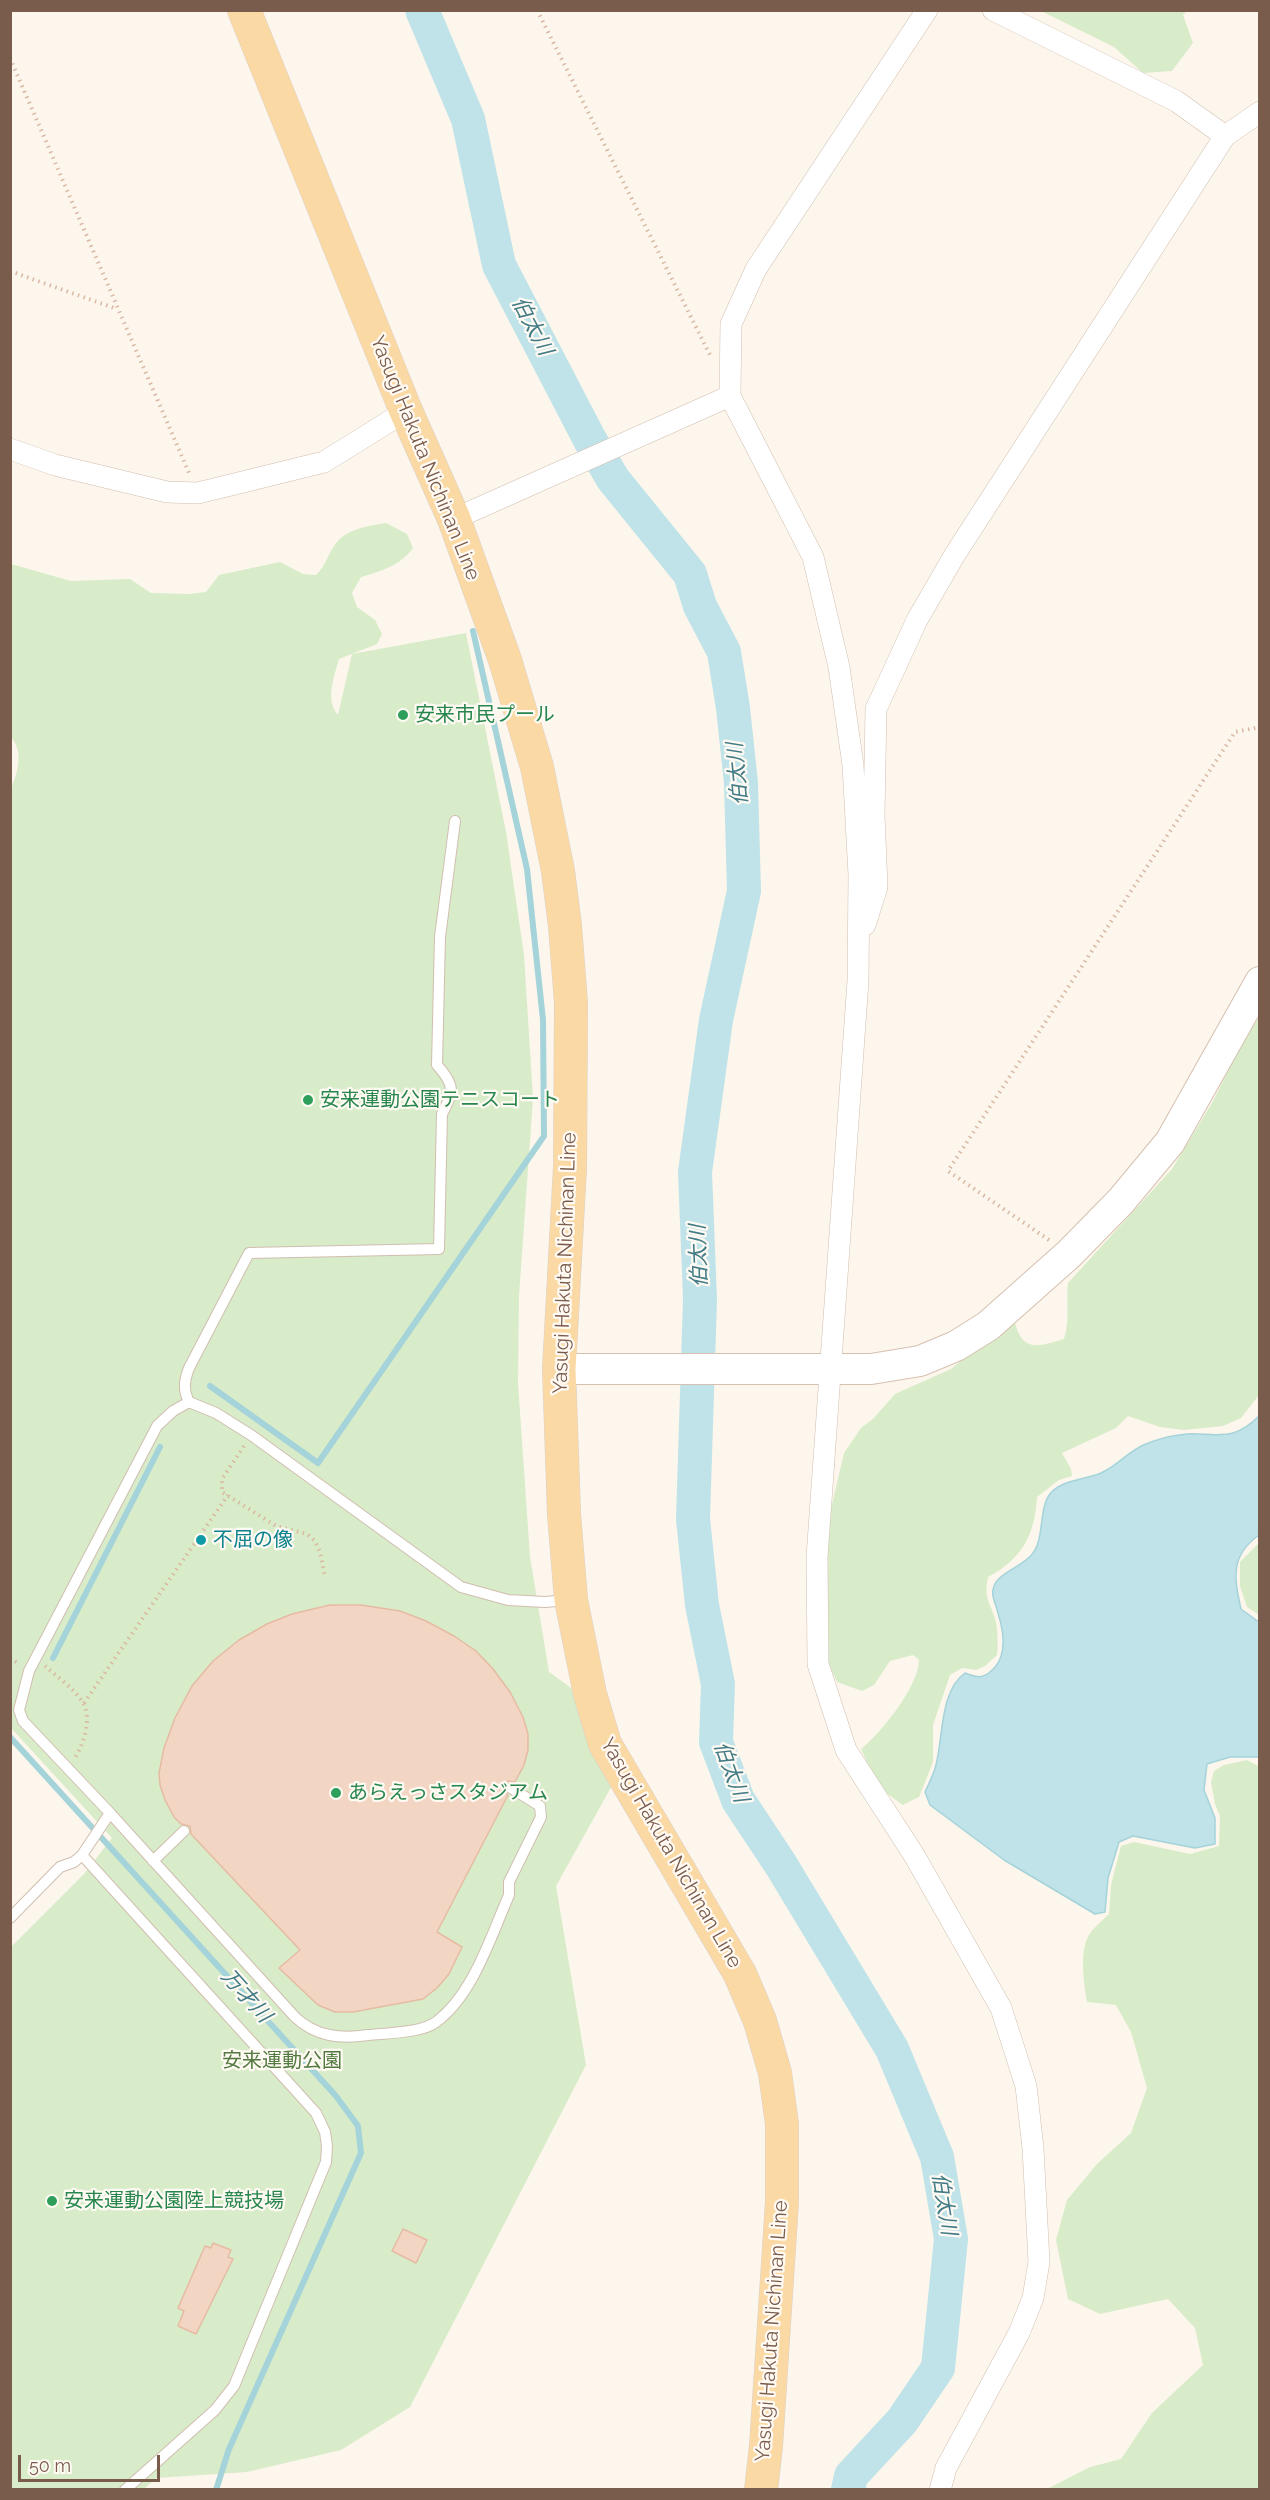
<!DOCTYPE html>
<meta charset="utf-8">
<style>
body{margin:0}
#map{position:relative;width:1270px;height:2500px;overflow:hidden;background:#fdf6ec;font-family:Raleway,sans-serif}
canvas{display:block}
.frame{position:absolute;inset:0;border:12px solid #7a5c4d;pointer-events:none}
.scale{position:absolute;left:18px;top:2455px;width:142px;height:27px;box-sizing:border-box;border:3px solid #7a5c4d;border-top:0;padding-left:8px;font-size:18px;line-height:21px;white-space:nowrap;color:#7a5c4d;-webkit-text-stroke:4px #fffaf3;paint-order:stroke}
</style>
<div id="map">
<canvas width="1270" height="2500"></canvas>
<div class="frame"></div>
<div class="scale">50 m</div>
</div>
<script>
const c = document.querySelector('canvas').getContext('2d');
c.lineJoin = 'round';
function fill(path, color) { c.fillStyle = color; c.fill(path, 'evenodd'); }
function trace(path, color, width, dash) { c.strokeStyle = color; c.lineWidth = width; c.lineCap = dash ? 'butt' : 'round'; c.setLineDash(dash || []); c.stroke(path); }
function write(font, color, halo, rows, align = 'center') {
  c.font = font + ' Raleway,"Noto Sans JP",sans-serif'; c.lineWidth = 4.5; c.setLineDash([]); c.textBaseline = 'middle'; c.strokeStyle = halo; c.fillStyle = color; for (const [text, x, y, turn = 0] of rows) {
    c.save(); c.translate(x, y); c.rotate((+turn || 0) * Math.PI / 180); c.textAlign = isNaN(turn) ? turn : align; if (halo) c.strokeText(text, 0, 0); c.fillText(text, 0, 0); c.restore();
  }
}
fill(new Path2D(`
 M 1041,11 L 1187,11 L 1183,15 L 1193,43 L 1172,71 L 1143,73 L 1114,47 Z
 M 386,523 L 407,534 L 413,548 C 400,566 381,571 361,577 L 352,593 L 357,607 L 375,620 L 382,634 L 377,644 L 339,659 C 334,677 325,700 338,715 L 352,654 L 466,633 L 506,832 L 524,955 L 533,1098 L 519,1296 L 518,1383 L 530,1557 L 549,1672 L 581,1695 L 614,1782 L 556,1886 L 586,2065 L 410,2407 L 341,2450 L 247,2472 L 156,2478 L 144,2489 L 11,2489 L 11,1947 L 84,1874 L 112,1838 L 11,1728 L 10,791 C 17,775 25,751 10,736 L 11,564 L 71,581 L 130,579 L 151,593 L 190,594 L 206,592 L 219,575 L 280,562 L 303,574 L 316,575 C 327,565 328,552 337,542 C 349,528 369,526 386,523 Z
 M 1259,1017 L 1259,1395 L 1241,1418 L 1223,1426 L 1184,1430 L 1160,1427 L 1128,1416 L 1116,1428 L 1062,1453 L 1071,1469 L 1072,1476 L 1059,1480 L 1037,1497 C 1035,1535 1022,1559 988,1577 C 983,1599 991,1603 996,1622 C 998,1633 998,1644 997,1655 L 985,1666 L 976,1670 L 962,1668 L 950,1675 L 933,1725 L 933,1762 L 919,1797 L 903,1805 L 878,1787 L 861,1749 C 880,1734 919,1686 919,1660 L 913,1655 L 890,1661 L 874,1685 L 862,1691 L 837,1682 L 829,1665 L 826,1530 L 844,1453 L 861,1428 L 873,1419 L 895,1394 L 951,1369 L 1014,1318 C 1021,1353 1037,1347 1064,1339 C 1070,1320 1066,1303 1068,1283 L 1172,1169 L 1212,1103 L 1240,1047 Z
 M 1259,1543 L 1259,1615 L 1247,1607 L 1240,1586 L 1240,1562 Z
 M 1247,1760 L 1260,1767 L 1259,2489 L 1047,2489 L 1090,2467 L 1121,2459 L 1152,2413 L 1203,2365 L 1195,2328 L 1168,2299 L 1100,2314 L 1068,2299 L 1056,2240 L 1067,2200 L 1097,2164 L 1131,2133 L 1147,2088 L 1131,2032 L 1116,2005 L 1087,2002 C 1084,1985 1079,1951 1089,1935 C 1094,1927 1102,1921 1109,1914 L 1111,1885 L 1121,1846 L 1134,1842 L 1190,1854 L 1219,1846 L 1220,1816 L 1215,1804 L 1211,1782 L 1214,1771 L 1224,1765 Z`), '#d8ecc9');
const water = new Path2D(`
 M 1259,1416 L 1259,1535 C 1230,1556 1234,1577 1241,1609 L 1259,1622 L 1259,1757 L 1230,1757 L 1207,1764 L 1204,1790 L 1215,1818 L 1215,1844 L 1195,1848 L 1133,1836 L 1119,1842 L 1108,1878 L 1105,1912 L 1095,1914 L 1004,1860 L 930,1805 L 925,1792 C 929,1783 934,1774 936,1765 C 943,1738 940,1690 965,1673 C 975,1677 982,1679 990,1672 C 1008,1658 1004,1632 998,1613 C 996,1604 990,1595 994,1586 C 1000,1571 1026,1566 1035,1550 C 1044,1535 1039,1512 1048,1497 C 1057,1480 1085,1480 1101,1473 C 1118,1466 1129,1449 1151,1442 C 1162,1438 1176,1435 1187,1434 C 1201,1433 1219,1437 1233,1433 C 1243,1430 1252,1423 1259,1416 Z`);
fill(water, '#bfe3e8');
trace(water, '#a5d3da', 1.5);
trace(new Path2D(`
 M 210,1386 L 318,1463 L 544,1136 L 543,1020 L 527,869 L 473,631
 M 53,1658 L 160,1447
 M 10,1737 L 336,2096 L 358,2126 L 361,2153 L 229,2449 L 216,2490`), '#a5d3da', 6);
trace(new Path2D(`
 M 422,10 L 468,119 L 499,265 L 590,440 L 613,479 L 690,574 L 700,606 L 724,652 L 733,708 L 741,783 L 744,891 L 716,1020 L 695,1172 L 700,1299 L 693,1519 L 702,1605 L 718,1684 L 716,1742 L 738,1800 L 781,1865 L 892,2049 L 937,2157 L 951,2239 L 938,2368 L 902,2421 L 851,2476 L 848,2490`), '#bfe3e8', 34);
const building = new Path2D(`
 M 330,1605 L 361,1605 L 400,1611 L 426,1621 L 454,1636 L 476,1651 L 493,1669 L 510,1692 L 523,1717 L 528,1734 L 528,1750 L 524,1765 L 515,1782 L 508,1781 L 504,1785 L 504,1791 L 508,1795 L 437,1932 L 462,1947 L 449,1974 L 437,1988 L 423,1999 L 353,2012 L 335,2012 L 318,2005 L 279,1968 L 300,1950 L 191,1834 L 190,1826 L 181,1824 L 174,1817 L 165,1800 L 160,1785 L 159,1773 L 164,1748 L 175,1718 L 192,1686 L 213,1661 L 239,1640 L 267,1624 L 292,1614 Z
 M 403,2229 L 427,2240 L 416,2263 L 392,2251 Z
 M 213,2243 L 231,2250 L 228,2257 L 233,2259 L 196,2334 L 178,2326 L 184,2311 L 178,2308 L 205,2246 L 211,2248 Z`);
fill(building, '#f3d5c3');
trace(building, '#e6bba3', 1.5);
const lane = new Path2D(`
 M 455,821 L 440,937 L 437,1065 C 455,1085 454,1091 442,1114 L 439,1249 L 249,1253 L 189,1368 C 184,1381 183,1390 189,1402 L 216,1413 L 251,1435 L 461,1587 L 508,1600 L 545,1602 L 568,1600
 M 110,1813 L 295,2017 C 316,2037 341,2039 368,2035 C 386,2033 422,2033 436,2022 C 473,1995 491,1936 509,1895 L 509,1882 L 541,1817 L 540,1806 L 511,1788
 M 82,1855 L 316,2113 L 325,2132 L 327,2146 L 326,2162 L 234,2386 L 215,2410 L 125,2490
 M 153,1861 L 184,1831
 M 10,1918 L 60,1867 L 74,1862 L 82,1855 L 110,1813 L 23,1721 L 19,1710 L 29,1671 L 157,1426 L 173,1411 L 189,1402`);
const street = new Path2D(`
 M 993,10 L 1176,101 L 1225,136
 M 730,396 L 813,557 L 839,667 L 853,765 L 859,875 L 858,981 L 817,1557 L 818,1664 L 846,1750 L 914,1855 L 1001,2008 L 1026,2086 L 1033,2148 L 1039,2262 L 1033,2298 L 1019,2333 L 946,2468 L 940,2490
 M 10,449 L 55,465 L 167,492 L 198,493 L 324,462 L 406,411
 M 454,519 L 730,396 L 731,324 L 756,269 L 927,10
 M 865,925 L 877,887 L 874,815 L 876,709 L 917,620 L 954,556 L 1225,136 L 1260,112`);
const secondary = new Path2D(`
 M 559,1369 L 871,1369 L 920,1361 L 956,1346 L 988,1326 L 1069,1254 L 1121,1201 L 1170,1142 L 1260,982`);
const primary = new Path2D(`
 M 244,10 L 406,411 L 454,519 L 505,660 L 537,767 L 558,871 L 565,926 L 571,1003 L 570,1167 L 559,1369 L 564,1514 L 571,1600 L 590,1694 L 605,1744 L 740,1974 L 760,2021 L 775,2073 L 782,2124 L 782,2202 L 766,2446 L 761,2490`);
trace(lane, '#d1beb0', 12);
trace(street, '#d1beb0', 22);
trace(secondary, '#d6c0b0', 32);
trace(primary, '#dad1cd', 34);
trace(new Path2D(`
 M 537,10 L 710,355
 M 10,58 L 189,473
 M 10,271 L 117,309
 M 1049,1240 L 948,1171 L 1235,732 L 1260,727
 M 244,1446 L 222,1479 L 222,1492 L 276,1526 L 307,1534 L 315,1541 L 320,1552 L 325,1577
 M 10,1658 L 19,1664
 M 45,1666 C 57,1677 75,1689 83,1703 C 92,1718 84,1744 75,1757
 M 84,1703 L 228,1495`), '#d9b8a5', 4, [1.5, 4.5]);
trace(lane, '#fff', 10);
trace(street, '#fff', 21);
trace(secondary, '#fff', 30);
trace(primary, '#fbd9a5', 33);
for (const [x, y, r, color] of [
 [403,715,6,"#2e9e5b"],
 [308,1100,6,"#2e9e5b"],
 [201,1540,6,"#0f9aa8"],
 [336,1793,6,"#2e9e5b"],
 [52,2201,6,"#2e9e5b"]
]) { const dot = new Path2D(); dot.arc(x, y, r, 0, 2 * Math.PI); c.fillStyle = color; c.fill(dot); trace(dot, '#fffaf3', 2); }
write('20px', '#7a5c4d', '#fffaf3', [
 ["Yasugi Hakuta Nichinan Line",425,458,68],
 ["Yasugi Hakuta Nichinan Line",565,1263,-88],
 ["Yasugi Hakuta Nichinan Line",671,1853,60],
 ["Yasugi Hakuta Nichinan Line",772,2331,-86]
]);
write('20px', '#27864d', '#fffaf3', [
 ["安来市民プール",415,715],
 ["安来運動公園テニスコート",320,1100],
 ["あらえっさスタジアム",348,1793],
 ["安来運動公園陸上競技場",64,2201]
], 'left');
write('20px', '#0d838f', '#fffaf3', [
 ["不屈の像",213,1540]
], 'left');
write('20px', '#537a41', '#fffaf3', [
 ["安来運動公園",282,2061]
]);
write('italic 21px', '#437c86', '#fffaf3', [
 ["伯太川",532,326,62],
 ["伯太川",738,774,-95],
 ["伯太川",699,1256,-92],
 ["伯太川",731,1772,70],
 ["万才川",246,1996,48],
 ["伯太川",944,2204,81]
]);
</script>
